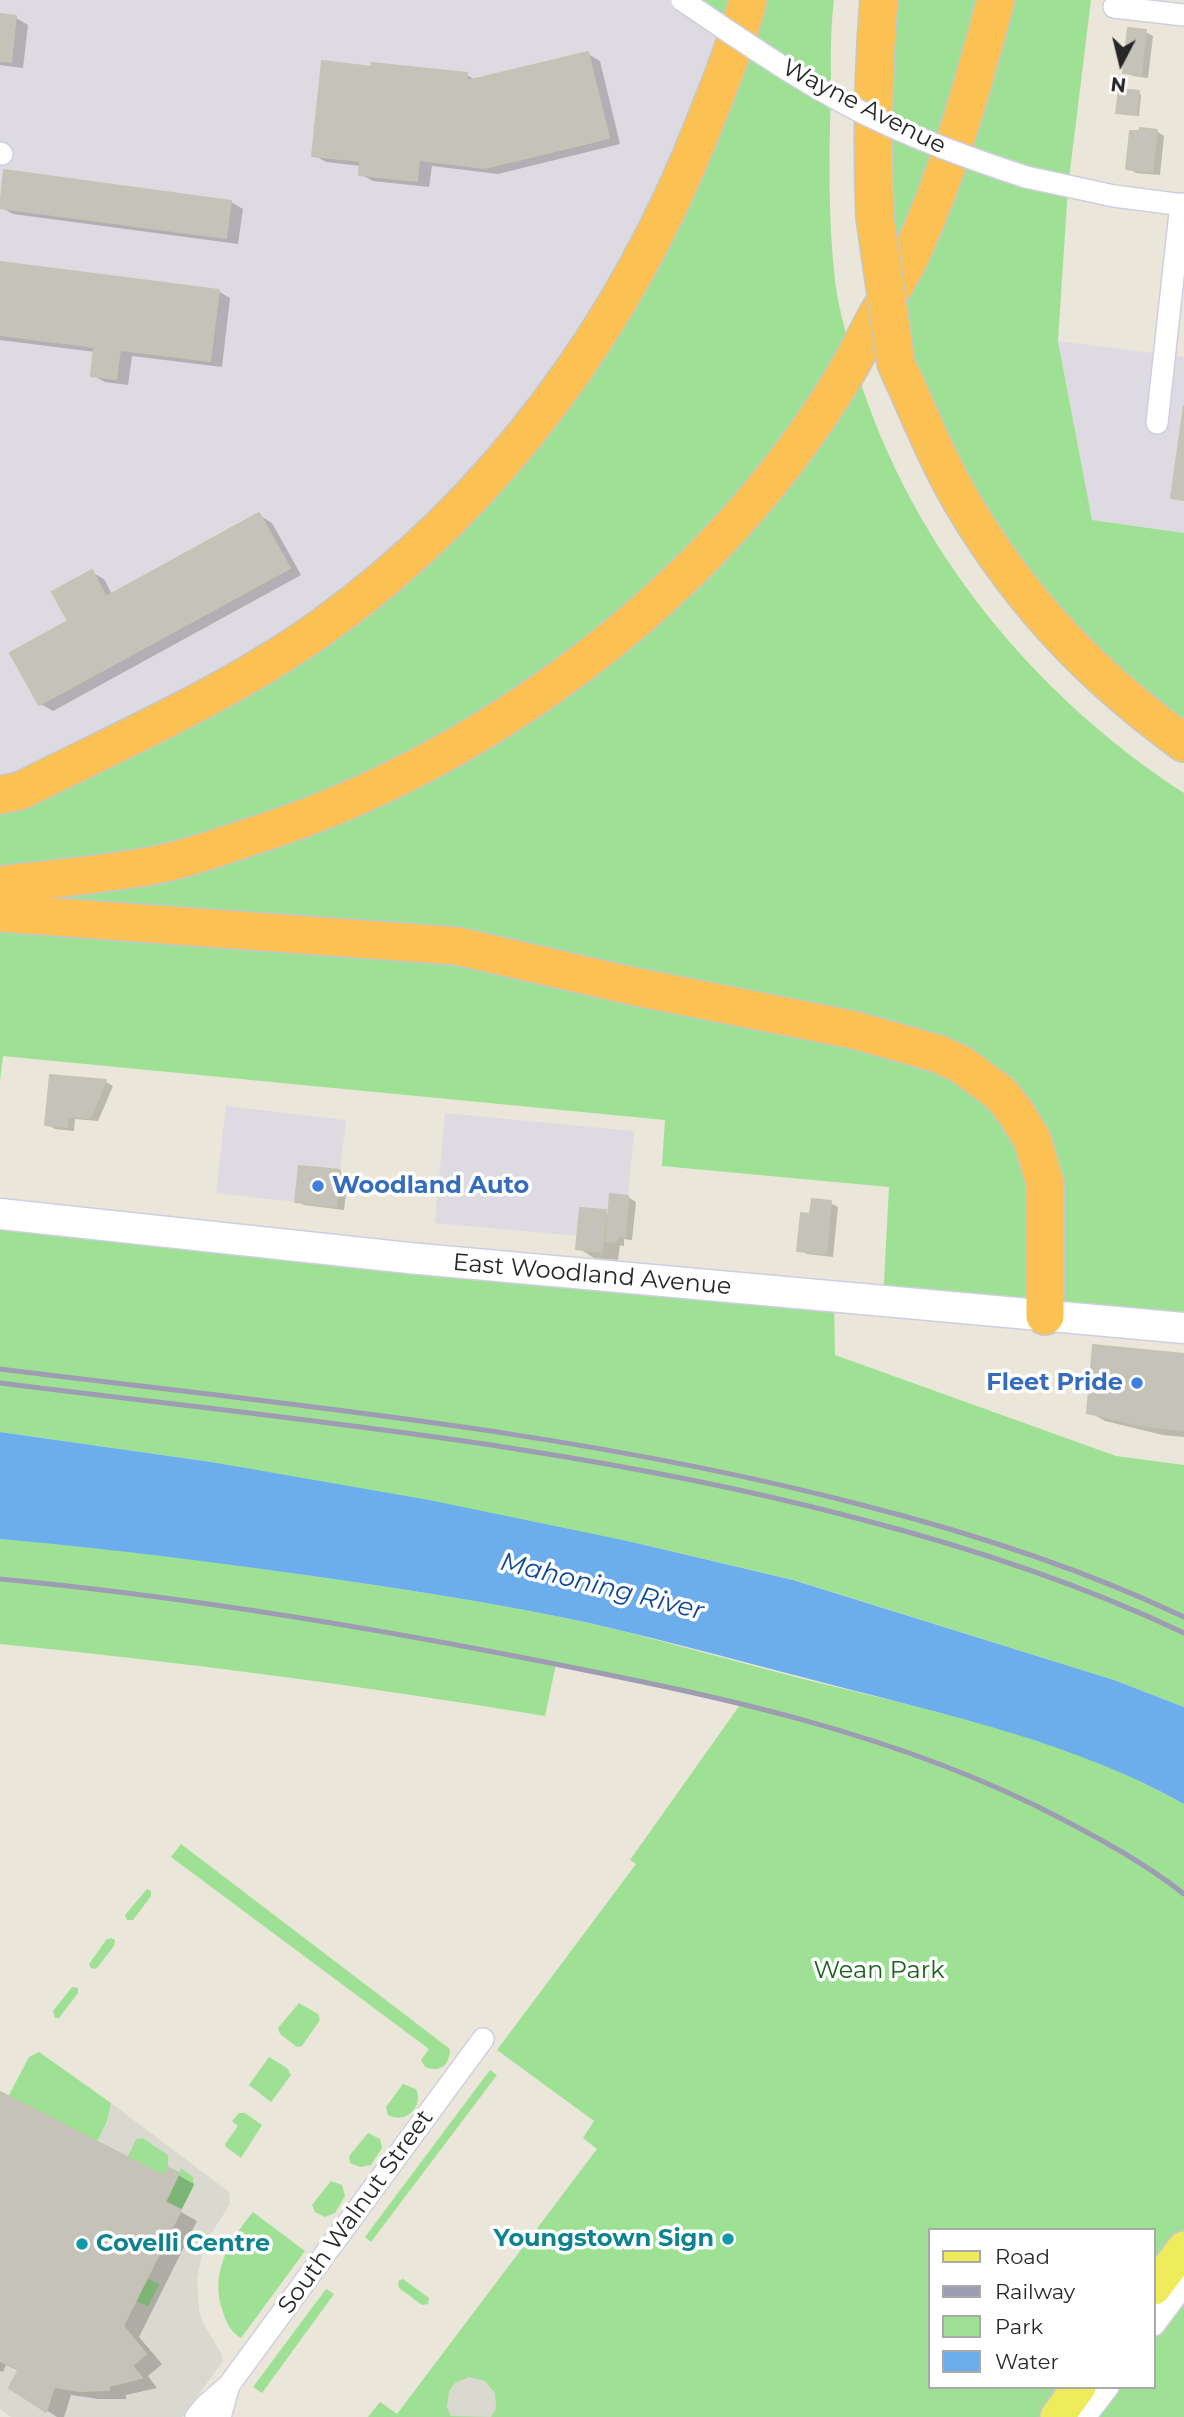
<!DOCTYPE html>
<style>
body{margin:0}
#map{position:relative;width:1184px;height:2417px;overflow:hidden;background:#eae6d9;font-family:Montserrat,sans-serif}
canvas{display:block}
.legend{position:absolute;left:928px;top:2228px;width:228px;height:161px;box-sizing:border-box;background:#fff;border:2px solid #a9a9a9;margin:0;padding:9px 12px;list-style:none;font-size:21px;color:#272727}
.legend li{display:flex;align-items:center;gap:14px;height:35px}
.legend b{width:35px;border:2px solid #a9a9a9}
.north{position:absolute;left:1086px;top:28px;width:70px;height:70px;-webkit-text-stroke:5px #fff;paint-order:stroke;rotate:187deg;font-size:19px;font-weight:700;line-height:28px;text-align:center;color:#272727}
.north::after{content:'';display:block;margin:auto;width:24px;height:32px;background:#272727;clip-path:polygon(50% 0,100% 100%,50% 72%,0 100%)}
</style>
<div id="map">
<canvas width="1184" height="2417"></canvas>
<ul class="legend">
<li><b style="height:9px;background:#eeec5a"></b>Road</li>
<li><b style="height:9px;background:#9e9cb2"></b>Railway</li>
<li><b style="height:19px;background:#9ee195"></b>Park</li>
<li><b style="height:19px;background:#6cadec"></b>Water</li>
</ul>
<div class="north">N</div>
</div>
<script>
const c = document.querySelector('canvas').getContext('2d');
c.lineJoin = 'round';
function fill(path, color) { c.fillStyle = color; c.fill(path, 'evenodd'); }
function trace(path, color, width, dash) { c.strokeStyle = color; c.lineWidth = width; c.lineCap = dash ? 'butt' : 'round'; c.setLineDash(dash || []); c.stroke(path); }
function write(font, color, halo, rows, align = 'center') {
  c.font = font + ' Montserrat,sans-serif'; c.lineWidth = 7; c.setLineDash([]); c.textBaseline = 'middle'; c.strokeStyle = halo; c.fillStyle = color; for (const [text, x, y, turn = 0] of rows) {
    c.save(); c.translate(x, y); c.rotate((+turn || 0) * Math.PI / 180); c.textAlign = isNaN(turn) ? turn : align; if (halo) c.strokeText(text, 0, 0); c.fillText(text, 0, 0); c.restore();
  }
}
fill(new Path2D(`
 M 0,0 L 682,0 L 736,36 L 629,285 L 384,578 L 0,795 Z
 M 1058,341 L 1184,357 L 1184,533 L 1092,520 Z
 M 226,1106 L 346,1120 L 340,1170 L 299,1166 L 295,1202 L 216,1193 Z
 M 445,1113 L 634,1131 L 628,1196 L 610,1194 L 609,1211 L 580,1208 L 577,1236 L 435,1223 Z`), '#dedae2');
fill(new Path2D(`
 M 682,0 L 834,0 C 830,30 831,60 831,90 C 829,154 828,218 835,281 C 839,312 849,344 858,374 C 912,547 1033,695 1184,793 L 1184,1328 L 883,1302 L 889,1187 L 662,1166 L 665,1120 L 3,1056 L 0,1081 L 0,795 L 260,668 L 548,408 L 736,37 Z
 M 879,0 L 1091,0 L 1068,187 L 1058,341 L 1092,520 L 1184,533 L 1184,743 L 1060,636 L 896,363 Z
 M 0,1214 L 834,1297 L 835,1355 L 1116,1456 L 1184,1465 L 1184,1707 L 1114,1680 L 794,1580 L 632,1542 L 211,1462 L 0,1432 Z
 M 0,1539 C 116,1548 231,1564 347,1581 C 429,1593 512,1606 594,1624 C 665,1641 736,1662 807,1680 C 935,1711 1069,1739 1184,1804 L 1184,2417 L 368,2417 L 380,2402 L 397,2414 L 597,2149 L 583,2138 L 594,2121 L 497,2050 L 636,1864 L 630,1860 L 742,1702 L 556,1664 L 545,1716 C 364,1686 183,1662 0,1644 ZM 930,2230 L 1154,2230 L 1154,2387 L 930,2387 Z
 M 181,1844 L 450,2049 C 450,2065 440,2073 425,2067 L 421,2060 L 429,2049 L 171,1857 Z
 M 147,1889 L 151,1891 L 151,1896 L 133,1920 L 127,1920 L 125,1915 Z
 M 111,1938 L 115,1940 L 114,1946 L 96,1969 L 91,1968 L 89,1964 L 106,1940 Z
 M 72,1987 L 78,1988 L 78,1993 L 59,2018 L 55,2018 L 53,2011 Z
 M 299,2003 L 318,2014 L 320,2020 L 302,2046 L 297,2047 L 280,2034 L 278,2028 Z
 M 39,2052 L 111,2103 L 107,2122 L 97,2142 L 8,2097 L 29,2057 Z
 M 269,2057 L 287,2068 L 291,2075 L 271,2102 L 249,2085 Z
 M 490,2070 L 497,2075 L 371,2242 L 365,2237 Z
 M 403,2084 L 416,2089 C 424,2106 406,2125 388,2115 L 386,2107 Z
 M 239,2113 L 245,2113 L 262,2125 L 241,2158 L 226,2147 L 225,2144 L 238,2126 L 232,2121 Z
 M 368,2133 L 380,2139 L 382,2148 L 371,2165 L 360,2167 L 350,2163 L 349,2156 Z
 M 143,2138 L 168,2155 L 170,2165 L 164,2176 L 127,2157 L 136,2139 Z
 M 181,2168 L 193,2176 L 194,2187 L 181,2210 L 165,2202 Z
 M 331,2181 L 342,2185 L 345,2196 L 335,2213 L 325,2217 L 315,2212 L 312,2205 Z
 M 253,2212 L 305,2251 L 241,2338 C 231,2332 226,2323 223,2312 C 209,2274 229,2241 253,2212 Z
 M 147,2278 L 160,2284 L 148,2307 L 135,2301 Z
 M 403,2279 L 429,2298 L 428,2304 L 422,2305 L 399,2288 L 398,2281 Z
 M 326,2289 L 334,2294 L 262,2393 L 253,2387 Z`), '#9ee195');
fill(new Path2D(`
 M 111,2103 L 229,2192 L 230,2204 L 204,2245 L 197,2279 L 199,2311 L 203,2323 L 221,2353 L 223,2361 L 182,2417 L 11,2417 L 0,2409 L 0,2361 L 19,2369 L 9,2388 L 45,2412 L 54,2387 L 80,2391 L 109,2390 L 109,2386 L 141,2378 L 132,2366 L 146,2354 L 123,2326 L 135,2301 L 148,2307 L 160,2284 L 147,2278 L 194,2187 L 193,2177 L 181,2168 L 179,2173 L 168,2168 L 168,2155 L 143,2138 L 136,2139 L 127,2157 L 97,2142 L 107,2122 Z
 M 469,2377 L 485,2381 L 495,2393 L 496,2408 L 491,2417 L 451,2416 L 447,2408 L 449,2391 L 455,2383 Z`), '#dad9cf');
fill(new Path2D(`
 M 0,1432 L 211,1462 L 429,1500 L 632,1542 L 793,1580 L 1114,1680 L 1184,1707 L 1184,1804 C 1074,1742 947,1715 825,1683 C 748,1663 671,1642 594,1624 C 512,1606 429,1593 347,1581 C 231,1564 116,1549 0,1539 Z`), '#6cadec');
fill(new Path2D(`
 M 0,16 L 16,18 L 28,25 L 23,68 L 0,65 Z
 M 1145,32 L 1153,36 L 1148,78 L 1133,76 L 1125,72 Z
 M 588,54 L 600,61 L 620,144 L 498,174 L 432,166 L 429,187 L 373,181 L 360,174 L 361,166 L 326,162 L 314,155 L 373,69 L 467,75 L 477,81 Z
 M 1138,93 L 1141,95 L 1139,116 L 1118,112 Z
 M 1156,131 L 1164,136 L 1160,175 L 1136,173 L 1128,168 Z
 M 5,172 L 231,202 L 243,209 L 238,244 L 13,214 L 1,207 Z
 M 0,264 L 218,291 L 230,298 L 222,367 L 132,356 L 128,385 L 105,382 L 92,375 L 95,352 L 0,340 Z
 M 259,515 L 272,523 L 301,575 L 53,711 L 41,704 L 91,572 L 104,579 L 113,596 Z
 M 52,1077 L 106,1082 L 113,1086 L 98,1121 L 75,1119 L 74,1131 L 55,1129 L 47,1124 Z
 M 300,1168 L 340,1172 L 348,1177 L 344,1210 L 304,1205 L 297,1201 Z
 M 628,1197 L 636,1202 L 632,1240 L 624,1239 L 624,1246 L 620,1245 L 618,1260 L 594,1258 L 578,1248 L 605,1212 L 610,1215 Z
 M 830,1203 L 838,1207 L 833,1257 L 807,1254 L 799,1250 L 812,1216 Z
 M 1184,1355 L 1184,1437 L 1163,1435 L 1105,1421 L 1089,1412 Z
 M 0,2094 L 165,2178 L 169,2170 L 194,2184 L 181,2212 L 197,2221 L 139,2337 L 162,2364 L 148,2376 L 157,2388 L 126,2395 L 126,2399 L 98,2399 L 71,2395 L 64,2417 L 57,2417 L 11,2387 L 20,2371 L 6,2365 L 3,2372 L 0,2371 Z`), '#0003');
const building = new Path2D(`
 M 0,14 L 16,16 L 11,62 L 0,61 Z
 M 1128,28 L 1146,30 L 1141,75 L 1123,73 Z
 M 588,52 L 609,138 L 485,168 L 419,160 L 417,181 L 359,175 L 360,161 L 312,156 L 322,61 L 372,67 L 372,63 L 467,73 L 467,81 Z
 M 1119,89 L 1139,91 L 1136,115 L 1116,113 Z
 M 1140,128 L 1157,130 L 1152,172 L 1126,169 L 1130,131 L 1140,131 Z
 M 4,170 L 231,201 L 226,238 L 0,208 Z
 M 0,262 L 219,290 L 210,361 L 120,350 L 116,379 L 91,376 L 94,347 L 0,335 Z
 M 1184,406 L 1184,500 L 1171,498 Z
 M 259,513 L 290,568 L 39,705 L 10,653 L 68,621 L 52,592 L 92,570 L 106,597 Z
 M 50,1075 L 106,1080 L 90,1118 L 68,1116 L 67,1127 L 45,1125 Z
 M 299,1166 L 340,1170 L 336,1207 L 295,1202 Z
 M 610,1194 L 628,1196 L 625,1237 L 617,1236 L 616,1242 L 606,1241 Z
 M 812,1199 L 831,1201 L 826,1254 L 797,1251 L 801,1213 L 810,1214 Z
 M 580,1208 L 606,1210 L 602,1252 L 576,1249 Z
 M 1093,1345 L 1184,1354 L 1184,1430 L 1145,1426 L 1087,1413 Z
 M 0,2092 L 164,2176 L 168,2168 L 179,2173 L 165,2202 L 181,2210 L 123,2326 L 146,2354 L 132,2366 L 142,2378 L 109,2386 L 109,2390 L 80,2391 L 54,2387 L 46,2412 L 9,2388 L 19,2369 L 0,2361 Z`);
fill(building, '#c5c3b9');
trace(building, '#c5c3b3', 2);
const street = new Path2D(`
 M 1114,7 L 1184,15
 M 0,153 L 2,154
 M 1026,177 L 1114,196 L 1184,205
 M 1157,423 L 1181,204
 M 1154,2325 L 1184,2285
 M 196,2417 L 205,2406 L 229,2385 L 483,2039
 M 220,2417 L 229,2385
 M 1085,2417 L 1108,2387`);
const secondary = new Path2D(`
 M 0,1214 L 409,1258 L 1184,1328`);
const primary = new Path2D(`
 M 1154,2288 L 1184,2248
 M 1057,2417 L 1079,2387`);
const highway = new Path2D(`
 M 875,218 C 872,144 873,73 879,0
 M 896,363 C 918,411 938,462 965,507 C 1023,604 1093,677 1184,743
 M 0,795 L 20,791 C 122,740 228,694 321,628 C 497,502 627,323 705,122 C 721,82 737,42 748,0
 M 0,885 C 50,879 100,875 150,866 C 185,860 219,847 253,836 C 487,762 716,589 843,378 C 854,360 864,340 874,321 C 888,296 904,272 915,246 C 951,166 973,84 996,0
 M 0,913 L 457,946 L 632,986 L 854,1030 L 939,1054 L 962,1065 L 1000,1093 L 1016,1113 L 1032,1139 L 1045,1183 L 1045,1316`);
trace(street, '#cfcee1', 24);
trace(secondary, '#cfcee1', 33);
trace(primary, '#c7c7c7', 37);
trace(highway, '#c7c7c7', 40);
trace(street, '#fff', 21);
trace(secondary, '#fff', 30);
trace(primary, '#eeec5a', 33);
trace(highway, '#fbc152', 37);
trace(new Path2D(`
 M 0,1369 C 288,1405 580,1431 862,1505 C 972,1533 1081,1568 1184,1617
 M 0,1383 C 286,1419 576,1444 856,1518 C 969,1547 1079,1583 1184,1633
 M 0,1579 C 180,1596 357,1625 535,1660 C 716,1696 897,1732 1062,1819 C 1104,1841 1146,1864 1184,1894`), '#9e9cb2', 5);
const streetBridge = new Path2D(`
 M 682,0 C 747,44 811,89 882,122 C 929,144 977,161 1026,177`);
const highwayBridge = new Path2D(`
 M 875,218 L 896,363`);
trace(streetBridge, '#cfcee1', 24, []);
trace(highwayBridge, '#c7c7c7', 40, []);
trace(streetBridge, '#fff', 21);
trace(highwayBridge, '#fbc152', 37);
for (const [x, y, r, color] of [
 [318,1186,7,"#3f7fe0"],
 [1137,1383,7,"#3f7fe0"],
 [728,2239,7,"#0f9aa8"],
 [82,2244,7,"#0f9aa8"]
]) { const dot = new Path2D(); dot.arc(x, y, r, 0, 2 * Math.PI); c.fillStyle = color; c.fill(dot); trace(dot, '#fff', 2.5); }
write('24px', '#272727', '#fff', [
 ["Wayne Avenue",864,107,27],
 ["East Woodland Avenue",592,1275,5],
 ["South Walnut Street",356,2212,-54]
]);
write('bold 24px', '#366cbe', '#fff', [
 ["Woodland Auto",332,1186],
 ["Fleet Pride",1123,1383,"right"]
], 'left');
write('24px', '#1a621b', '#fff', [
 ["Wean Park",879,1971]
]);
write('bold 24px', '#0d838f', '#fff', [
 ["Youngstown Sign",714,2239],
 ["Covelli Centre",96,2244,"left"]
], 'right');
write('italic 26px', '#0f4994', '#fff', [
 ["Mahoning River",602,1587,14]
]);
</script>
